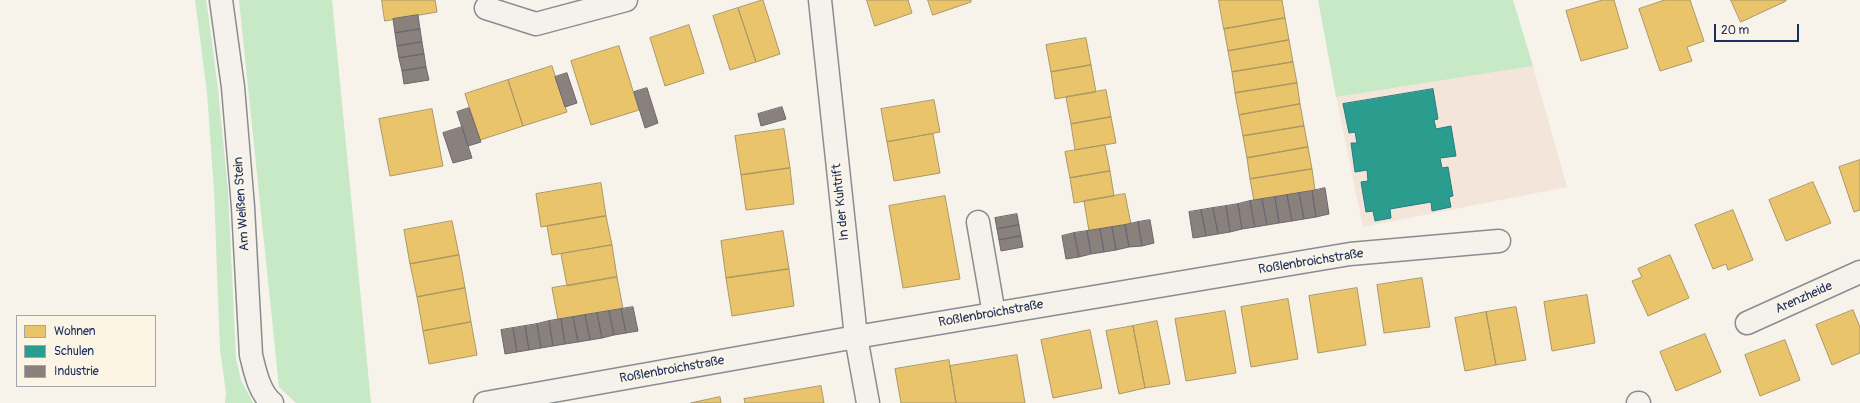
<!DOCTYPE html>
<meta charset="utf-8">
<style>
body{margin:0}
#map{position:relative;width:1860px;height:403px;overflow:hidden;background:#f7f3ea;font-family:Pangolin,sans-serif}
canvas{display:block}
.legend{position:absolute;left:16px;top:315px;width:140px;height:72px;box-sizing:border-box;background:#fcf5e5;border:1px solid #a2a6af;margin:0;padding:5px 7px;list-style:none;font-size:12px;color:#1b2f5e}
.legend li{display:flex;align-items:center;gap:8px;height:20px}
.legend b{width:20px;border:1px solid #a2a6af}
.scale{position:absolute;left:1714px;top:24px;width:85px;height:18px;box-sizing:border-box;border:2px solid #1b2f5e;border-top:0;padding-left:5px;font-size:12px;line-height:14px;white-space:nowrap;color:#1b2f5e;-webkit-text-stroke:3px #fcf5e5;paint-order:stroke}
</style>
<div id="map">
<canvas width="1860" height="403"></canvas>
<ul class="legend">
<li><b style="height:11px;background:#e9c46a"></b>Wohnen</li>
<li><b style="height:11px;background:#2a9d8f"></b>Schulen</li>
<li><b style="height:11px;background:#8a817c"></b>Industrie</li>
</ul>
<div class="scale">20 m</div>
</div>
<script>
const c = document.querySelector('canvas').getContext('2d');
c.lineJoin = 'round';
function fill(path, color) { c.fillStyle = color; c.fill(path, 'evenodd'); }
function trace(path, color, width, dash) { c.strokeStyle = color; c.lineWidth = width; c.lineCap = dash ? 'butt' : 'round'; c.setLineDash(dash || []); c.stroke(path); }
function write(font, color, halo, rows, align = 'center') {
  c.font = font + ' Pangolin,sans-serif'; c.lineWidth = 4; c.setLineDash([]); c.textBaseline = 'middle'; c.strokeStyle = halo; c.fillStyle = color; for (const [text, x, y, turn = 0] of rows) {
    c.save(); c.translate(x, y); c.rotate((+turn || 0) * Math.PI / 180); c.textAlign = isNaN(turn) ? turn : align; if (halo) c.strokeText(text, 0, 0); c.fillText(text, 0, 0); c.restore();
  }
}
fill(new Path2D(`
 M 1533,66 L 1567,187 L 1363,227 L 1336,97 Z`), '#f4e5db');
fill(new Path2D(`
 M 195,0 L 206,0 L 208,12 L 218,89 L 228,190 L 236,359 L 241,380 L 253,403 L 225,403 L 226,393 L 220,349 L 214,191 L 207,92 Z
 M 239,0 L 332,0 L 371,403 L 296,403 L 279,387 Z
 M 1318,0 L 1513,0 L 1533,66 L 1336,97 Z`), '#c7e9c6');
const homes = new Path2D(`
 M 382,0 L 435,0 L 437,12 L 385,21 Z
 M 763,0 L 780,54 L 756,62 L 738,8 Z
 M 867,0 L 908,0 L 912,13 L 875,26 Z
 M 928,0 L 971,0 L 971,2 L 933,15 Z
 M 1219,0 L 1282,0 L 1285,18 L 1224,29 Z
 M 1603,0 L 1614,0 L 1628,48 L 1581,61 L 1566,11 Z
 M 1665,0 L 1690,0 L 1704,41 L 1687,47 L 1692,61 L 1660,71 L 1639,9 Z
 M 1731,0 L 1786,0 L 1786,1 L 1741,22 Z
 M 738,8 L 756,62 L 730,70 L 713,16 Z
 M 1285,18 L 1289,40 L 1228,51 L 1224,29 Z
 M 689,25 L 704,73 L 665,86 L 650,38 Z
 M 1086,38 L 1091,65 L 1051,72 L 1046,45 Z
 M 1289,40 L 1293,62 L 1232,72 L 1228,51 Z
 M 619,46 L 639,110 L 591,125 L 571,61 Z
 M 1293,62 L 1297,83 L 1235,93 L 1232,72 Z
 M 1091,65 L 1096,92 L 1055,99 L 1051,72 Z
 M 552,66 L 567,112 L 523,126 L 508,80 Z
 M 508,80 L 523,126 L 480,140 L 465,94 Z
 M 1297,83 L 1300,104 L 1239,115 L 1235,93 Z
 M 1106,90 L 1111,117 L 1071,124 L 1066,97 Z
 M 934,100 L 940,132 L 887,142 L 881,109 Z
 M 1300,104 L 1304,126 L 1243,136 L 1239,115 Z
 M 432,109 L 443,166 L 390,176 L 379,119 Z
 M 1111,117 L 1116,143 L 1075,150 L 1071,124 Z
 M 1304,126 L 1308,147 L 1247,158 L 1243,136 Z
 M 784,129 L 790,168 L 741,175 L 735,136 Z
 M 933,134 L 940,173 L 894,181 L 887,142 Z
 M 1105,145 L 1110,171 L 1070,178 L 1065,152 Z
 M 1308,147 L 1312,169 L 1250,179 L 1247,158 Z
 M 1860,160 L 1860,210 L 1854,212 L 1839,167 Z
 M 790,168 L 794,204 L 746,210 L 741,175 Z
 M 1312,169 L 1315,190 L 1254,201 L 1250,179 Z
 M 1110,171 L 1114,196 L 1074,203 L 1070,178 Z
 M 1813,182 L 1831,223 L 1786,241 L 1769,200 Z
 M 601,183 L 606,216 L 541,227 L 536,194 Z
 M 1125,194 L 1131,224 L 1089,231 L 1084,201 Z
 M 945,196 L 960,279 L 903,288 L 889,206 Z
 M 1733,210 L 1753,260 L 1728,270 L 1726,264 L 1713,269 L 1695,225 Z
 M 606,216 L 612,245 L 552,255 L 547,226 Z
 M 452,221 L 459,255 L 410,264 L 404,230 Z
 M 783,231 L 789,269 L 726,278 L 721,241 Z
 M 612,245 L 617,277 L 567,286 L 561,254 Z
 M 459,255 L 465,288 L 417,297 L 410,264 Z
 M 1670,255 L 1689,298 L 1648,316 L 1632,281 L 1642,277 L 1638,269 Z
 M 789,269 L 794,306 L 732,316 L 726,278 Z
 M 617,277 L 623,309 L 558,320 L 552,288 Z
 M 1422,278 L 1430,327 L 1384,333 L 1377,285 Z
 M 465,288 L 471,322 L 423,331 L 417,297 Z
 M 1357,288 L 1366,345 L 1318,353 L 1309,296 Z
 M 1587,295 L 1595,343 L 1552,351 L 1544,302 Z
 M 1288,299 L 1298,359 L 1251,367 L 1241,307 Z
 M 1516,307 L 1526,360 L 1496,365 L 1486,312 Z
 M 1853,310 L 1860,327 L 1860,353 L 1832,365 L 1816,325 Z
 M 1225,311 L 1236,373 L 1186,381 L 1175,319 Z
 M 1486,312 L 1496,365 L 1465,371 L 1455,318 Z
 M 1157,321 L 1170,384 L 1145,388 L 1133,326 Z
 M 471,322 L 477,355 L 429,364 L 423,331 Z
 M 1133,326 L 1145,388 L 1119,394 L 1106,331 Z
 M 1090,330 L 1102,388 L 1053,398 L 1041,340 Z
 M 1705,334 L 1721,372 L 1676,391 L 1660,352 Z
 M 1785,340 L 1800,380 L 1760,396 L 1745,355 Z
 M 1017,355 L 1025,403 L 956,403 L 950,366 Z
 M 949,360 L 956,403 L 901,403 L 895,369 Z
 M 821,386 L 824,403 L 745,403 L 744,399 Z
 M 720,397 L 721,403 L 691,403 Z`);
fill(homes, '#e9c46a');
trace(homes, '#ab9766', 1);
const schools = new Path2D(`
 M 1433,89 L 1438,119 L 1434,120 L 1436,129 L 1451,126 L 1456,156 L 1440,158 L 1442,168 L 1448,167 L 1453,196 L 1449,197 L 1451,207 L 1432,211 L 1431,202 L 1390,209 L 1391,218 L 1375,221 L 1373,211 L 1366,212 L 1361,182 L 1368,181 L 1367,170 L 1355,172 L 1351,143 L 1357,143 L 1355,132 L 1349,133 L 1343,104 Z`);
fill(schools, '#2a9d8f');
trace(schools, '#267c80', 1);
const industry = new Path2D(`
 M 418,15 L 420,29 L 395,33 L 393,19 Z
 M 420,29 L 422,42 L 397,46 L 395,33 Z
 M 422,42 L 424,54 L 399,58 L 397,46 Z
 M 424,54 L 426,67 L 402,71 L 399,58 Z
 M 426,67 L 429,80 L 404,84 L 402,71 Z
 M 567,73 L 577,103 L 565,107 L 555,77 Z
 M 647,88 L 658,123 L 645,128 L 634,92 Z
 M 782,107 L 786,119 L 761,126 L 758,114 Z
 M 469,108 L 481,142 L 468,146 L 457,112 Z
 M 462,127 L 472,158 L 453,163 L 443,133 Z
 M 1325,188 L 1329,214 L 1316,217 L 1312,191 Z
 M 1312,191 L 1316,217 L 1304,219 L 1299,193 Z
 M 1299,193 L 1304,219 L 1292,221 L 1287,195 Z
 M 1287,195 L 1292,221 L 1279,223 L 1275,197 Z
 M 1275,197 L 1279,223 L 1267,225 L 1262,199 Z
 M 1262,199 L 1267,225 L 1255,227 L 1250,201 Z
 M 1250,201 L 1255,227 L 1242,229 L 1238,204 Z
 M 1238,204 L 1242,229 L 1230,232 L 1226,206 Z
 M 1226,206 L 1230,232 L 1218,234 L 1213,208 Z
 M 1213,208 L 1218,234 L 1206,236 L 1201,210 Z
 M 1201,210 L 1206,236 L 1193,238 L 1189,212 Z
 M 1017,214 L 1019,225 L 997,229 L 995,218 Z
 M 1150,220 L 1154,243 L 1142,246 L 1138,222 Z
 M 1138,222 L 1142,246 L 1129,247 L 1125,225 Z
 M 1019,225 L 1021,236 L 999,240 L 997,229 Z
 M 1125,225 L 1129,247 L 1116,250 L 1112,227 Z
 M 1112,227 L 1116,250 L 1104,252 L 1100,229 Z
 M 1100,229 L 1104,252 L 1091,254 L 1087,231 Z
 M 1087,231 L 1091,254 L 1079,257 L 1074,233 Z
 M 1074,233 L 1079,257 L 1066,259 L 1062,236 Z
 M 1021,236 L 1023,247 L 1001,251 L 999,240 Z
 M 633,307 L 638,331 L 626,333 L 621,309 Z
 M 621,309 L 626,333 L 614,335 L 609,311 Z
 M 609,311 L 614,335 L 602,338 L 597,313 Z
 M 597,313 L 602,338 L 590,340 L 585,315 Z
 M 585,315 L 590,340 L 578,342 L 573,317 Z
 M 573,317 L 578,342 L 565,344 L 561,319 Z
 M 561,319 L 565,344 L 553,346 L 549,321 Z
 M 549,321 L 553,346 L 541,348 L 537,324 Z
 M 537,324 L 541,348 L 529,350 L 525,326 Z
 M 525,326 L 529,350 L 517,352 L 513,328 Z
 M 513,328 L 517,352 L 505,354 L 501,330 Z`);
fill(industry, '#8a817c');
trace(industry, '#696873', 1);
const minor = new Path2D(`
 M 221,0 L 233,87 L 243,207 L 251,355 C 255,371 259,392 272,403
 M 820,0 L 856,337 L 868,403
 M 486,8 L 536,24 L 626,0
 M 978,222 L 994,314
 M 1747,323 L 1860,272
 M 485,403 L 856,337 L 1350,254 L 1499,241
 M 1638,403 L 1639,403`);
trace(minor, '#8a8c91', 25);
trace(minor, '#f5f2ec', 22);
write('13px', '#1b2f5e', '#fcf5e5', [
 ["In der Kuhtrift",841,202,-96],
 ["Am Weißen Stein",242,204,-94],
 ["Roßlenbroichstraße",1311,262,-9],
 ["Arenzheide",1804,298,-24],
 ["Roßlenbroichstraße",991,314,-10],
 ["Roßlenbroichstraße",672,370,-10]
]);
</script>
